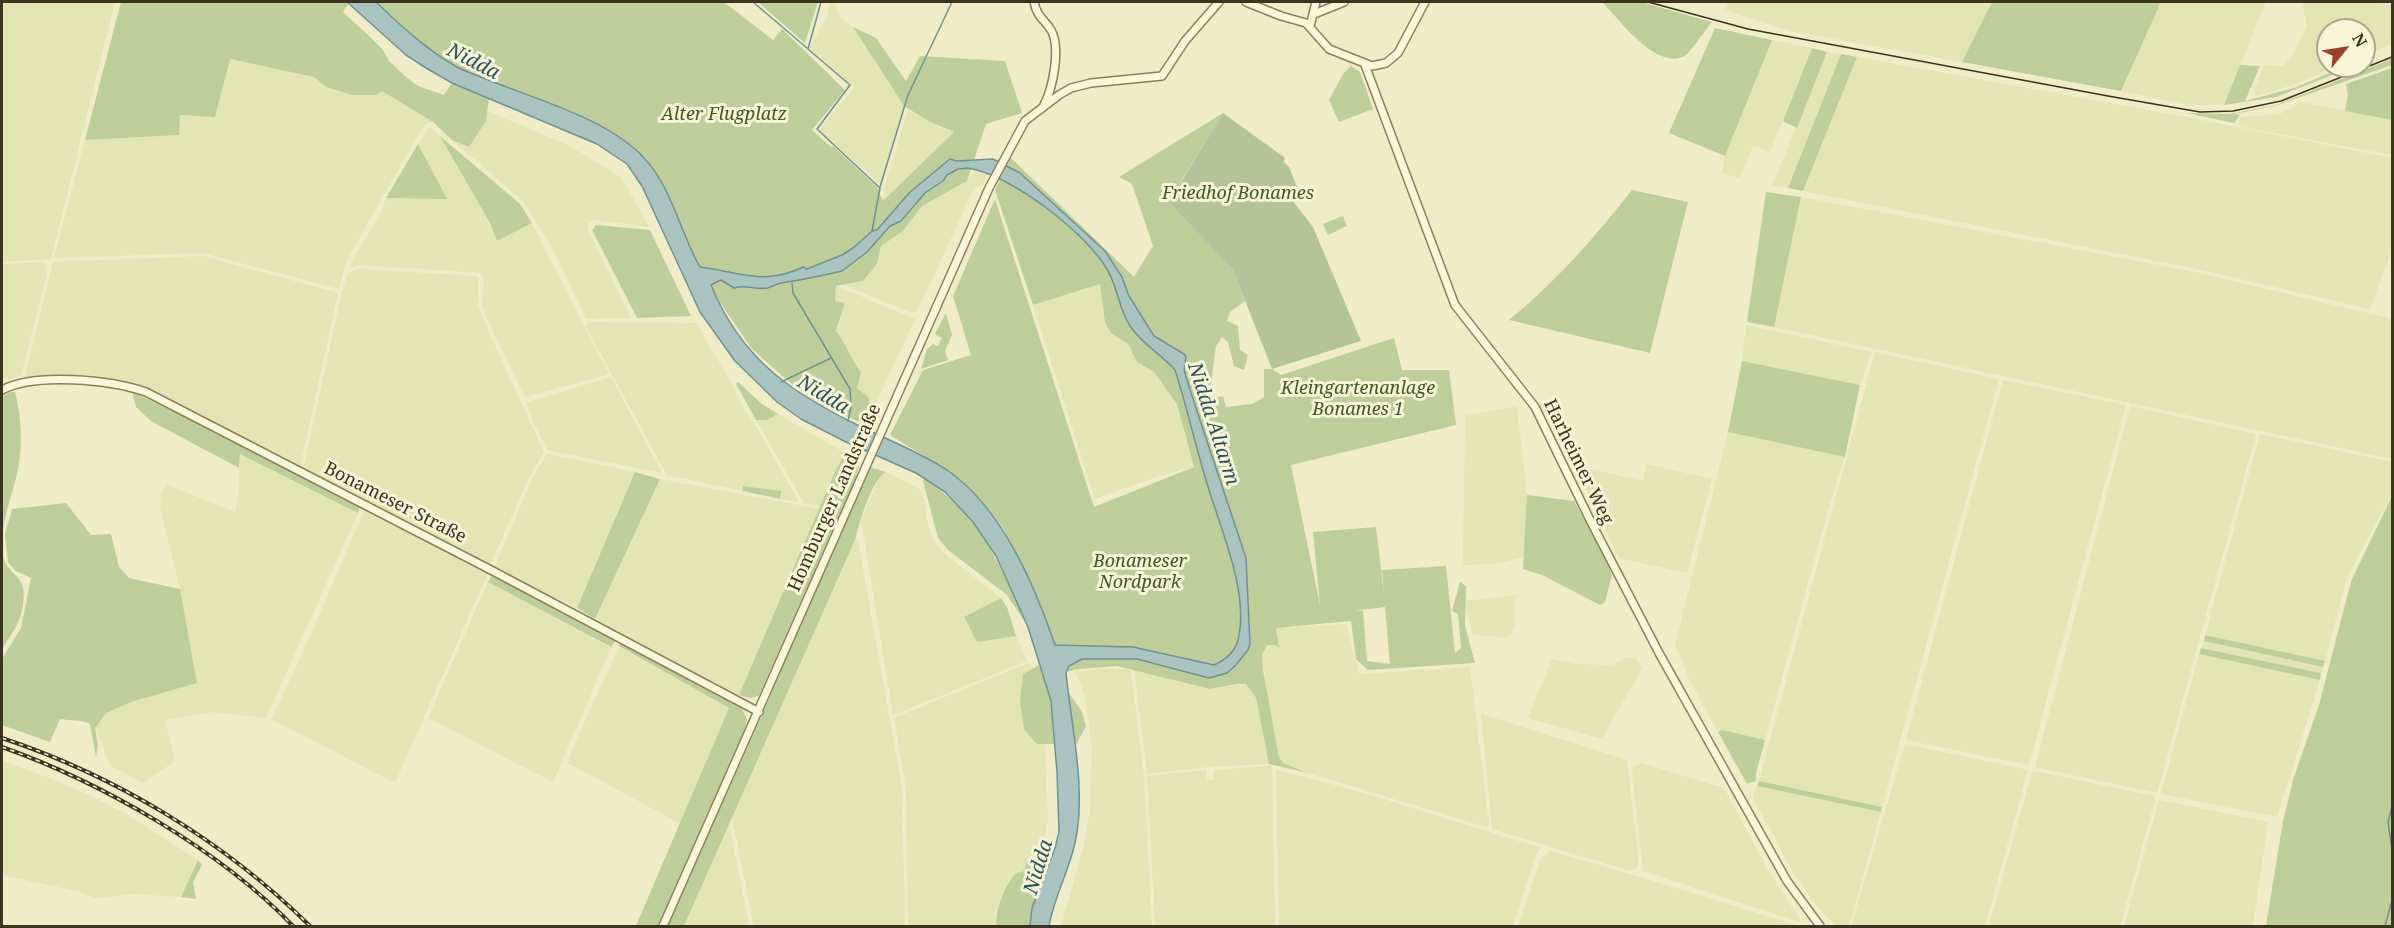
<!DOCTYPE html>
<meta charset="utf-8">
<style>
body{margin:0}
#map{position:relative;width:2394px;height:928px;overflow:hidden;background:#efecc7;font-family:"Noto Serif",serif}
canvas{display:block}
.frame{position:absolute;inset:0;border:3px solid #3c3320;pointer-events:none}
.north{position:absolute;left:2316px;top:18px;width:60px;height:60px;box-sizing:border-box;background:#f7f4d7;border:2px solid #aca78e;border-radius:50%;rotate:60deg;font-size:16px;font-weight:700;line-height:24px;text-align:center;color:#3c3320}
.north::after{content:'';display:block;margin:auto;width:21px;height:27px;background:#9c422b;clip-path:polygon(50% 0,100% 100%,50% 72%,0 100%)}
</style>
<div id="map">
<canvas width="2394" height="928"></canvas>
<div class="frame"></div>
<div class="north">N</div>
</div>
<script>
const c = document.querySelector('canvas').getContext('2d');
c.lineJoin = 'round';
function fill(path, color) { c.fillStyle = color; c.fill(path, 'evenodd'); }
function trace(path, color, width, dash) { c.strokeStyle = color; c.lineWidth = width; c.lineCap = dash ? 'butt' : 'round'; c.setLineDash(dash || []); c.stroke(path); }
function write(font, color, halo, rows, align = 'center') {
  c.font = font + ' "Noto Serif",serif'; c.lineWidth = 6; c.setLineDash([]); c.textBaseline = 'middle'; c.strokeStyle = halo; c.fillStyle = color; for (const [text, x, y, turn = 0] of rows) {
    c.save(); c.translate(x, y); c.rotate((+turn || 0) * Math.PI / 180); c.textAlign = isNaN(turn) ? turn : align; if (halo) c.strokeText(text, 0, 0); c.fillText(text, 0, 0); c.restore();
  }
}
fill(new Path2D(`
 M 2,2 L 115,2 L 51,259 L 2,262 Z
 M 830,2 L 834,2 L 841,19 L 853,27 L 904,106 L 882,185 L 819,130 L 854,88 L 810,48 L 827,15 Z
 M 1728,2 L 1992,2 L 1962,62 L 1790,31 L 1724,10 Z
 M 2161,2 L 2266,2 L 2224,105 L 2188,105 L 2121,91 Z
 M 2302,2 L 2375,2 L 2392,5 L 2391,44 L 2364,55 L 2364,30 L 2328,30 L 2328,66 L 2337,66 L 2296,84 L 2256,96 L 2254,90 L 2264,65 L 2283,66 L 2295,52 L 2307,26 Z
 M 1772,40 L 1812,48 L 1770,152 L 1753,146 L 1740,178 L 1722,173 L 1725,156 Z
 M 1827,52 L 1841,54 L 1788,188 L 1772,186 Z
 M 1857,57 L 2186,117 L 2392,158 L 2392,249 L 2370,309 L 2197,269 L 1803,191 Z
 M 230,59 L 314,77 L 326,87 L 382,90 L 433,122 L 425,124 L 369,220 L 346,263 L 339,289 L 203,253 L 54,258 L 85,140 L 179,135 L 180,115 Z
 M 2301,102 L 2392,120 L 2392,155 L 2241,127 L 2238,124 L 2241,117 L 2280,114 Z
 M 908,110 L 943,129 L 954,132 L 883,201 L 885,185 Z
 M 487,111 L 568,145 L 622,178 L 649,227 L 594,220 L 589,223 L 587,227 L 631,318 L 586,319 L 554,251 L 524,202 L 452,140 L 469,147 L 486,121 Z
 M 430,127 L 440,136 L 490,223 L 497,241 L 532,223 L 609,374 L 525,397 L 490,326 L 482,304 L 484,278 L 481,273 L 358,265 L 351,267 L 352,260 L 381,213 L 386,198 L 446,199 L 418,144 Z
 M 977,169 L 989,173 L 982,185 L 976,187 L 972,193 L 917,312 L 910,312 L 844,285 L 863,281 L 877,264 L 881,246 L 903,231 L 922,206 L 967,181 Z
 M 1801,197 L 2195,272 L 2392,319 L 2392,459 L 1774,327 Z
 M 203,256 L 338,293 L 300,468 L 149,391 L 125,382 L 81,377 L 25,377 L 53,262 Z
 M 41,262 L 45,263 L 47,273 L 21,375 L 10,380 L 2,378 L 2,264 Z
 M 358,269 L 476,276 L 479,279 L 478,305 L 486,326 L 544,452 L 530,475 L 490,566 L 303,470 L 342,292 L 348,273 Z
 M 1100,284 L 1105,323 L 1111,333 L 1128,344 L 1137,362 L 1154,372 L 1177,404 L 1194,467 L 1159,476 L 1095,499 L 1033,305 Z
 M 836,286 L 915,319 L 878,399 L 879,416 L 870,413 L 857,388 L 861,372 L 852,362 L 844,341 L 836,331 L 841,321 L 835,301 Z
 M 588,322 L 696,323 L 731,382 L 742,406 L 757,428 L 799,502 L 780,499 L 780,491 L 743,486 L 743,491 L 667,475 L 586,327 Z
 M 1746,325 L 1871,352 L 1860,385 L 1742,361 Z
 M 1875,352 L 1999,379 L 1882,807 L 1759,781 Z
 M 611,377 L 662,473 L 547,450 L 543,441 L 532,420 L 526,403 Z
 M 2003,380 L 2126,405 L 2029,765 L 1906,740 Z
 M 1517,406 L 1527,495 L 1524,557 L 1497,564 L 1463,565 L 1465,416 Z
 M 2130,406 L 2256,434 L 2157,793 L 2035,767 Z
 M 778,414 L 847,454 L 844,455 L 822,506 L 804,503 L 756,420 L 767,420 Z
 M 1728,432 L 1845,457 L 1828,510 L 1765,740 L 1722,731 L 1718,732 L 1690,681 L 1675,645 Z
 M 2260,434 L 2392,462 L 2392,494 L 2347,577 L 2325,661 L 2205,635 Z
 M 240,454 L 358,513 L 266,718 L 214,712 L 165,720 L 175,761 L 143,783 L 111,766 L 95,728 L 105,713 L 131,702 L 197,683 L 180,589 L 160,507 L 161,492 L 168,485 L 235,512 L 239,488 Z
 M 547,454 L 635,472 L 577,608 L 494,568 L 533,477 Z
 M 1647,464 L 1712,479 L 1687,573 L 1619,558 L 1574,465 L 1643,481 Z
 M 886,472 L 918,488 L 923,494 L 929,530 L 936,544 L 946,555 L 1001,598 L 964,617 L 977,641 L 1016,636 L 1027,661 L 893,715 L 861,519 L 880,476 Z
 M 660,479 L 820,509 L 739,695 L 622,635 L 595,619 Z
 M 365,509 L 488,573 L 395,783 L 271,719 L 300,659 Z
 M 855,540 L 858,540 L 902,788 L 905,926 L 754,926 L 732,818 Z
 M 488,582 L 611,648 L 553,782 L 428,718 Z
 M 1517,595 L 1514,606 L 1515,623 L 1511,635 L 1505,637 L 1472,635 L 1465,601 Z
 M 1346,624 L 1359,674 L 1470,667 L 1489,824 L 1486,827 L 1308,773 L 1282,763 L 1279,757 L 1269,706 L 1262,655 L 1267,645 L 1275,645 L 1278,648 L 1276,628 Z
 M 2204,641 L 2323,667 L 2321,673 L 2201,648 Z
 M 619,646 L 729,708 L 681,824 L 568,763 L 572,750 Z
 M 2199,654 L 2320,680 L 2277,817 L 2161,794 Z
 M 1635,657 L 1642,668 L 1602,739 L 1528,718 L 1552,659 L 1575,664 L 1612,665 L 1626,658 Z
 M 1028,663 L 1032,669 L 1023,675 L 1020,701 L 1024,730 L 1037,744 L 1045,744 L 1048,819 L 1044,842 L 1038,860 L 1027,863 L 1025,871 L 1009,883 L 994,914 L 997,926 L 908,926 L 906,788 L 894,718 Z
 M 1107,669 L 1131,670 L 1144,775 L 1152,926 L 1061,926 L 1083,849 L 1090,810 L 1092,745 L 1084,693 L 1075,671 Z
 M 1134,669 L 1210,689 L 1246,684 L 1256,698 L 1269,764 L 1208,767 L 1147,774 Z
 M 1481,712 L 1485,715 L 1627,760 L 1639,862 L 1636,869 L 1630,871 L 1492,829 Z
 M 1905,744 L 2028,770 L 1985,926 L 1851,926 Z
 M 2,761 L 58,781 L 93,797 L 128,815 L 198,860 L 181,897 L 132,894 L 96,898 L 81,892 L 2,875 Z
 M 1641,763 L 1724,788 L 1767,868 L 1802,923 L 1643,871 L 1632,776 L 1633,767 Z
 M 1270,766 L 1272,769 L 1275,926 L 1155,926 L 1147,776 L 1206,770 L 1207,780 L 1214,780 L 1214,770 Z
 M 1278,770 L 1364,793 L 1541,848 L 1537,853 L 1513,926 L 1279,926 L 1276,771 Z
 M 2035,771 L 2154,796 L 2155,800 L 2120,926 L 1989,926 L 2032,772 Z
 M 1757,786 L 1881,812 L 1849,926 L 1836,926 L 1815,904 L 1794,874 L 1753,798 Z
 M 2159,800 L 2268,822 L 2253,926 L 2124,926 Z
 M 729,824 L 749,926 L 684,926 L 695,902 Z
 M 1551,851 L 1640,877 L 1799,926 L 1518,926 L 1541,858 Z`), '#e3e5b5');
fill(new Path2D(`
 M 121,2 L 347,2 L 349,3 L 343,12 L 368,35 L 383,50 L 389,61 L 405,76 L 418,86 L 444,95 L 452,83 L 489,98 L 486,121 L 469,147 L 452,140 L 433,122 L 382,91 L 376,95 L 352,95 L 326,87 L 314,77 L 230,59 L 215,117 L 180,115 L 179,135 L 85,140 Z
 M 376,2 L 724,2 L 773,40 L 782,29 L 845,90 L 812,130 L 831,147 L 833,146 L 877,187 L 883,201 L 954,132 L 930,122 L 904,106 L 853,27 L 876,38 L 906,81 L 920,56 L 1005,61 L 1022,113 L 986,124 L 967,181 L 922,206 L 903,231 L 881,246 L 877,264 L 863,281 L 836,286 L 835,301 L 845,303 L 836,331 C 847,344 850,359 861,372 L 857,388 L 869,398 L 870,413 L 879,416 L 873,428 L 821,405 L 796,388 L 752,349 L 717,298 L 690,250 L 673,210 L 634,147 L 612,132 L 591,122 L 459,68 L 425,46 Z
 M 758,2 L 818,2 L 805,43 Z
 M 1602,2 L 1641,2 L 1712,22 C 1708,27 1690,52 1686,55 C 1658,73 1620,20 1602,2 Z
 M 1992,2 L 2161,2 L 2121,91 L 1962,62 Z
 M 1715,28 L 1772,40 L 1725,156 L 1669,133 Z
 M 1812,48 L 1827,52 L 1797,128 L 1783,121 Z
 M 1841,54 L 1857,57 L 1803,191 L 1788,188 Z
 M 2392,59 L 2392,65 L 2275,106 L 2234,114 L 2240,115 L 2234,123 L 2187,113 L 2230,114 L 2276,105 Z
 M 2240,65 L 2260,66 L 2245,101 L 2294,88 L 2346,66 L 2356,66 L 2276,97 L 2224,105 Z
 M 1351,66 L 1360,72 L 1373,109 L 1339,122 L 1329,100 L 1343,74 Z
 M 2392,68 L 2392,120 L 2345,111 L 2348,94 L 2346,84 Z
 M 1223,113 L 1169,201 L 1233,270 L 1245,301 L 1230,312 L 1227,321 L 1238,326 L 1240,350 L 1248,355 L 1244,370 L 1234,366 L 1228,342 L 1222,337 L 1216,346 L 1209,399 L 1223,396 L 1226,407 L 1252,404 L 1264,397 L 1264,369 L 1272,369 L 1281,375 L 1394,338 L 1402,370 L 1449,370 L 1456,425 L 1291,465 L 1320,605 L 1313,532 L 1376,527 L 1384,594 L 1382,570 L 1446,566 L 1455,653 L 1461,648 L 1458,614 L 1452,611 L 1460,582 L 1466,586 L 1465,626 L 1475,663 L 1368,670 L 1356,659 L 1351,621 L 1276,628 L 1279,648 L 1275,645 L 1267,645 L 1262,655 L 1263,670 L 1279,757 L 1283,763 L 1308,773 L 1269,764 L 1256,698 L 1246,684 L 1237,684 L 1210,689 L 1117,666 L 1079,669 L 1066,672 L 1003,528 L 982,503 L 948,471 L 890,435 L 923,370 L 971,355 L 953,296 L 995,199 L 1094,507 L 1194,467 L 1177,404 L 1154,372 L 1137,362 L 1128,344 L 1111,333 L 1105,323 L 1100,284 L 1033,305 L 995,190 L 1011,158 L 1134,277 L 1153,246 L 1132,184 L 1119,177 ZM 1385,607 L 1390,664 L 1367,661 L 1363,611 L 1355,611 Z
 M 440,136 L 520,204 L 532,223 L 497,241 L 490,223 Z
 M 418,144 L 447,199 L 386,198 Z
 M 1632,190 L 1688,202 L 1650,353 L 1509,320 C 1556,282 1595,237 1632,190 Z
 M 1766,192 L 1801,197 L 1774,327 L 1747,322 Z
 M 1343,216 L 1347,226 L 1328,235 L 1323,224 Z
 M 596,225 L 650,230 L 691,316 L 637,318 L 592,230 Z
 M 946,313 L 952,335 L 945,351 L 948,360 L 921,369 L 927,349 L 933,344 L 938,346 L 942,338 L 935,334 Z
 M 1742,361 L 1860,385 L 1845,457 L 1728,432 Z
 M 738,382 L 762,404 L 778,414 L 767,420 L 756,420 L 736,384 Z
 M 11,392 L 15,392 C 21,416 23,445 18,469 C 13,496 0,522 2,550 C 4,579 29,569 23,605 C 21,622 11,635 2,649 L 2,397 Z
 M 132,392 L 192,420 L 360,507 L 358,513 L 240,454 L 239,468 L 151,421 L 136,407 Z
 M 847,454 L 849,458 L 848,466 L 852,468 L 859,466 L 855,480 L 759,696 L 750,698 L 739,695 L 834,474 L 844,455 Z
 M 868,467 L 886,472 C 870,482 860,522 855,540 L 684,926 L 667,926 L 762,715 Z
 M 635,472 L 660,479 L 595,619 L 577,608 Z
 M 924,479 C 983,517 1000,567 1028,627 L 1007,595 L 948,550 L 938,538 L 923,481 Z
 M 743,486 L 781,491 L 780,499 L 743,491 Z
 M 1527,495 L 1574,501 L 1606,560 L 1612,575 L 1605,602 L 1600,605 L 1542,575 L 1523,569 Z
 M 2392,496 L 2392,926 L 2266,926 L 2283,821 L 2294,777 L 2319,705 L 2347,597 L 2352,579 Z
 M 66,503 L 91,535 L 111,534 L 119,567 L 129,578 L 180,589 L 197,683 L 131,702 L 106,713 L 95,728 L 98,745 L 96,757 L 90,724 C 81,719 71,721 60,719 L 50,742 L 2,725 L 2,659 L 21,628 L 31,578 L 16,571 L 8,562 L 5,534 L 12,509 Z
 M 492,575 L 615,641 L 611,647 L 488,582 Z
 M 1001,598 L 1007,607 L 1016,636 L 977,642 L 964,617 Z
 M 2205,635 L 2325,661 L 2323,667 L 2204,641 Z
 M 621,643 L 742,709 L 747,719 L 745,730 L 658,926 L 636,926 L 729,708 L 619,646 Z
 M 2201,648 L 2321,673 L 2320,680 L 2199,654 Z
 M 1039,665 L 1051,701 L 1055,744 L 1037,744 L 1024,730 L 1020,701 L 1023,674 Z
 M 1067,690 L 1082,712 L 1086,726 L 1075,747 Z
 M 1722,730 L 1765,740 L 1756,773 L 1756,781 L 1747,784 L 1718,732 Z
 M 1759,781 L 1882,807 L 1881,812 L 1757,786 Z
 M 198,860 L 202,865 L 193,882 L 196,899 L 181,897 Z
 M 1038,860 L 1049,862 L 1032,908 L 1030,926 L 997,926 C 993,916 1006,881 1016,874 C 1016,873 1024,871 1025,871 L 1026,863 Z`), '#bdce9b');
fill(new Path2D(`
 M 1223,113 L 1285,158 L 1284,162 L 1289,167 L 1300,194 L 1292,200 L 1313,227 L 1361,341 L 1272,369 L 1233,270 L 1169,202 Z`), '#b5c39a');
const water = new Path2D(`
 M 347,2 L 376,2 C 401,26 427,50 457,67 C 468,73 480,76 491,81 C 538,100 610,120 644,158 C 672,187 680,233 700,267 C 739,272 765,286 803,267 L 807,269 L 842,255 L 853,248 L 872,231 L 877,230 L 910,192 L 950,159 L 956,161 L 993,159 L 1020,173 L 1105,251 L 1122,277 L 1129,296 L 1154,336 L 1184,354 L 1186,357 L 1184,370 L 1191,393 L 1246,558 L 1250,644 L 1248,650 L 1235,666 L 1227,673 L 1209,678 L 1137,659 L 1082,659 L 1069,666 L 1066,673 C 1071,725 1087,791 1075,843 C 1069,871 1054,897 1049,926 L 1030,926 L 1032,908 L 1055,848 L 1059,832 L 1057,772 L 1051,701 L 1028,627 L 996,556 L 973,522 L 945,492 L 916,473 L 846,442 L 801,419 L 777,402 L 735,361 L 700,312 L 642,186 L 627,164 L 597,144 L 452,83 L 426,68 L 406,55 ZM 967,168 C 1009,173 1088,234 1108,271 C 1118,288 1119,310 1130,326 C 1142,344 1161,354 1175,370 C 1187,407 1195,444 1206,480 C 1219,526 1250,592 1238,640 C 1235,653 1225,660 1214,665 L 1133,647 L 1055,645 C 1034,584 1002,508 947,470 C 921,453 893,442 866,429 C 794,395 742,361 711,285 L 721,280 L 734,288 C 745,284 755,290 767,288 C 772,287 776,284 781,283 C 801,280 821,276 842,271 L 867,252 L 890,226 L 901,221 L 925,193 L 943,181 L 947,175 L 958,169 Z`);
fill(water, '#a9c3c1');
trace(water, '#6f9291', 1.5);
trace(new Path2D(`
 M 753,2 L 807,48
 M 821,2 L 808,49 L 850,85 L 817,129 L 880,188 L 872,231
 M 880,187 L 908,95 L 952,2
 M 792,283 L 793,293 L 850,389 L 851,407 L 848,421
 M 781,382 L 831,358
 M 2392,806 L 2388,823 L 2392,848
 M 2385,926 L 2392,900`), '#6f9291', 1.5);
const minor = new Path2D(`
 M 1034,2 C 1038,19 1043,17 1051,30 C 1061,47 1053,88 1044,105
 M 1246,2 L 1281,16 L 1306,23 L 1329,49 L 1372,66 L 1386,63 L 1398,53 L 1425,2
 M 1314,14 L 1344,2
 M 1310,26 L 1316,2
 M 1365,65 L 1455,305 L 1535,407 L 1591,522 L 1659,653 L 1787,881 L 1820,926
 M 2,390 C 35,372 111,380 146,392 L 491,570 L 759,712
 M 663,926 L 989,188 L 1025,121 L 1059,95 L 1071,88 L 1091,83 L 1162,76 L 1185,41 L 1219,2`);
trace(minor, '#8c805c', 10);
trace(minor, '#faf7db', 7);
trace(new Path2D(`
 M 1648,2 L 1748,29 L 2108,96 L 2200,112 L 2233,111 L 2281,101 L 2392,57`), '#3c3320', 1.5);
const rail = new Path2D(`
 M 2,738 C 116,776 224,841 310,926
 M 2,747 C 101,782 220,850 293,926`);
trace(rail, '#3c3320', 4);
trace(rail, '#f7f4d7', 1.5, [4.5]);
write('italic 18px', '#415926', '#f7f4d7', [
 ["Alter Flugplatz",724,115],
 ["Friedhof Bonames",1238,194],
 ["Kleingartenanlage",1358,389],
 ["Bonames 1",1358,410],
 ["Bonameser",1140,562],
 ["Nordpark",1140,583]
]);
write('18px', '#3c3320', '#f7f4d7', [
 ["Harheimer Weg",1578,462,64],
 ["Homburger Landstraße",835,498,-66],
 ["Bonameser Straße",395,503,27]
]);
write('italic 20px', '#2f555c', '#f7f4d7', [
 ["Nidda",473,62,27],
 ["Nidda",823,395,31],
 ["Nidda Altarm",1213,424,72],
 ["Nidda",1039,867,-73]
]);
</script>
